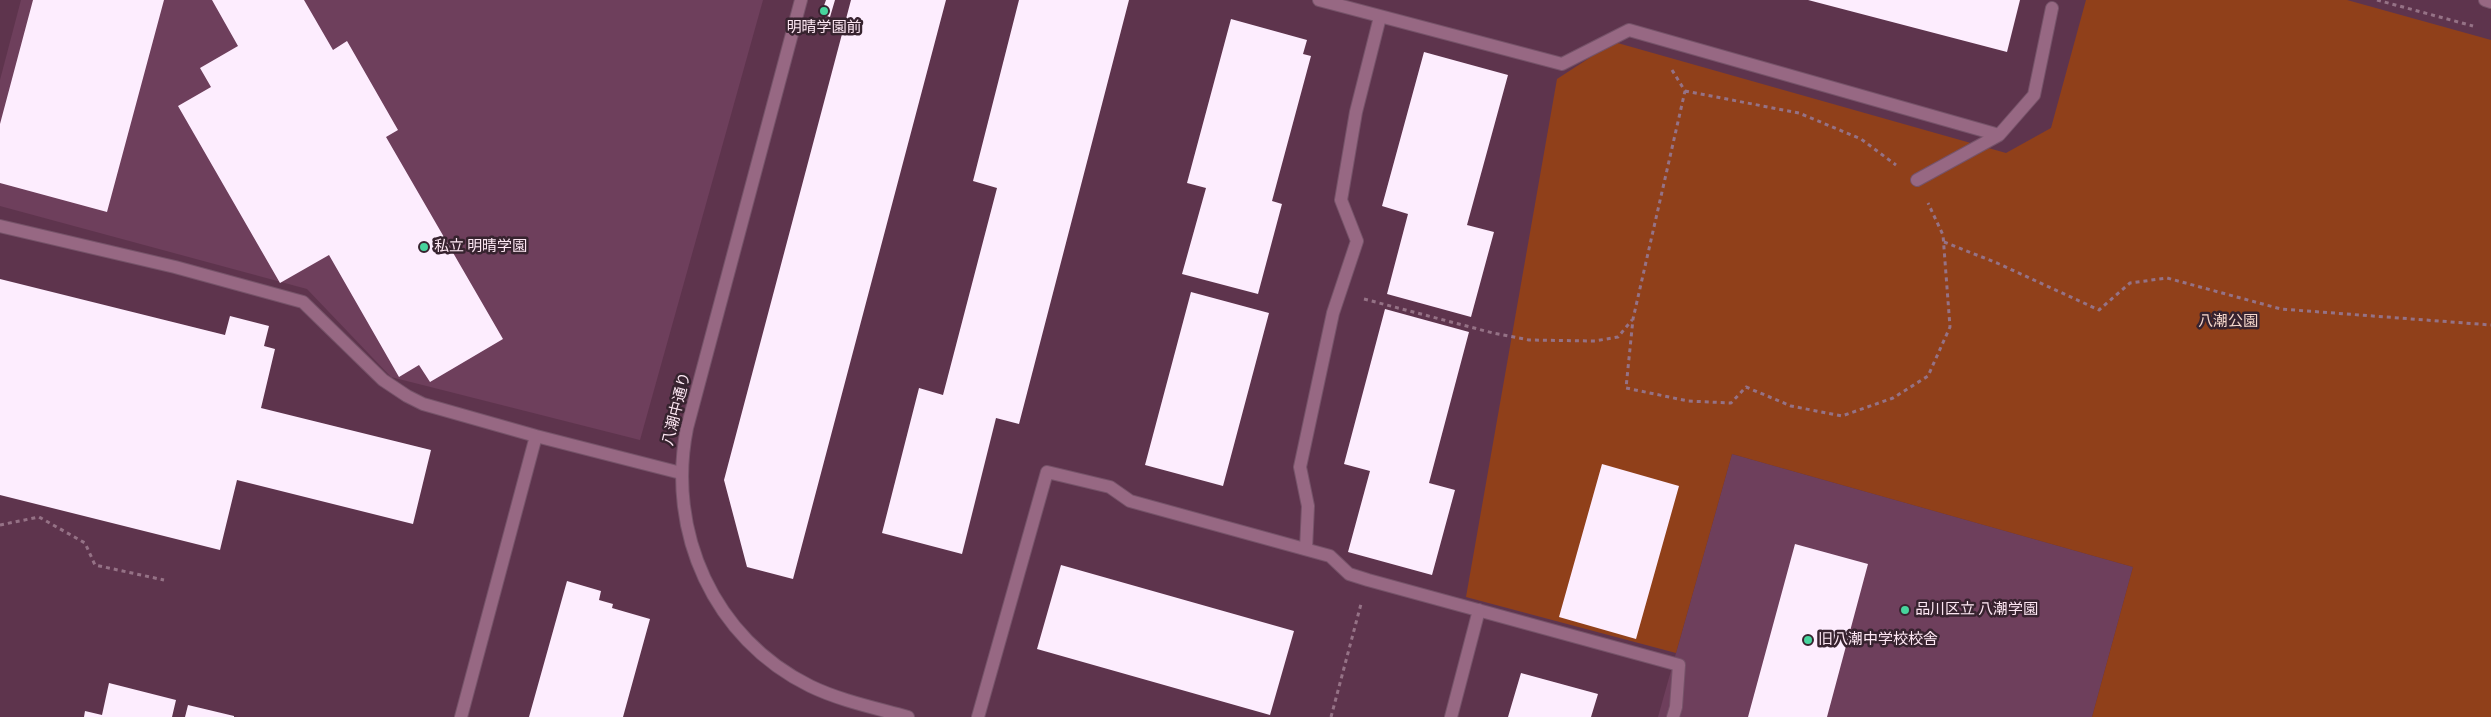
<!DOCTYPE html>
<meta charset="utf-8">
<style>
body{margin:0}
canvas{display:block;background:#5e344d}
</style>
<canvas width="2491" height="717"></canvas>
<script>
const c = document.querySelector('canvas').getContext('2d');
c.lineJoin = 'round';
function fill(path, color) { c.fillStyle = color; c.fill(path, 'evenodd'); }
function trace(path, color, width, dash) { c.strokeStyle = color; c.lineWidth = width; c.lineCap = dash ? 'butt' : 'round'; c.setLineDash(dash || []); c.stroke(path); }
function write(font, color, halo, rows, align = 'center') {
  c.font = font + ' Manrope,"Noto Sans JP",sans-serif'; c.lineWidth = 5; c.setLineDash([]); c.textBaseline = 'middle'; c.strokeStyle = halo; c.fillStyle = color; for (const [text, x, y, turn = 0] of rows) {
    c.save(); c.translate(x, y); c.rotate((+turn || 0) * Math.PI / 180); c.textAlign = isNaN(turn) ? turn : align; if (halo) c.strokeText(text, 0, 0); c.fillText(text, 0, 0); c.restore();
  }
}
fill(new Path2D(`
 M 21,0 L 763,0 L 640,440 L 391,377 L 307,289 L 0,206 L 0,80 Z
 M 1732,454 L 2133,567 L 2092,717 L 1658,717 Z`), '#6e3f5c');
fill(new Path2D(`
 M 2086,0 L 2347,0 L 2491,40 L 2491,717 L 2092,717 L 2133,567 L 1732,454 L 1676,653 L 1466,597 L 1557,79 L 1614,42 L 2006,153 L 2051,128 Z`), '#90401a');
fill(new Path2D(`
 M 33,0 L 164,0 L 107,212 L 0,183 L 0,124 Z
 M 212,0 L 304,0 L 333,50 L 347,41 L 398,130 L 386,137 L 503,339 L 430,382 L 419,365 L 399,377 L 329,255 L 280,283 L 178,106 L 211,87 L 200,68 L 238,46 Z
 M 826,0 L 835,0 L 830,17 L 821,14 Z
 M 851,0 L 946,0 L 793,579 L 747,567 L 724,480 Z
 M 1019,0 L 1129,0 L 1019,424 L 996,418 L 962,554 L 882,533 L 919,388 L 943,395 L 997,188 L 973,181 Z
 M 1808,0 L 2020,0 L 2007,52 Z
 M 1231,19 L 1307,40 L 1303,54 L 1311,56 L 1272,201 L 1282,204 L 1258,294 L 1182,274 L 1206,188 L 1187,183 Z
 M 1424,52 L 1508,75 L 1467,225 L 1494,232 L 1471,317 L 1387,294 L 1408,214 L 1382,206 Z
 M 0,279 L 225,335 L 230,316 L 269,326 L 264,346 L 275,349 L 261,408 L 431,450 L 413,524 L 237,480 L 220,550 L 0,495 Z
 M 1191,292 L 1269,313 L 1223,486 L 1145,465 Z
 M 1385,309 L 1469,332 L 1429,483 L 1455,490 L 1432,575 L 1348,552 L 1370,471 L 1344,464 Z
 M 1602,464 L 1679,486 L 1636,639 L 1559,617 Z
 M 1795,544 L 1868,564 L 1827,717 L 1748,717 Z
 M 1061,565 L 1294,631 L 1270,715 L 1037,649 Z
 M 567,581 L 601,591 L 599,600 L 613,604 L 612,608 L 650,619 L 623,717 L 529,717 Z
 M 1521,673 L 1598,694 L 1591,717 L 1508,717 Z
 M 109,683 L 176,700 L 172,717 L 84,717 L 85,711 L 102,715 Z
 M 188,705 L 234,716 L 234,717 L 185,717 Z`), '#fdedfe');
const service = new Path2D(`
 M 1319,0 L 1562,64 L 1629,30 L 1999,135 L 2034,95 L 2052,8
 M 1917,180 L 1999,135
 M 0,226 L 175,267 L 303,302 L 383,380 L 407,396 L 423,404 L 536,436 L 681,473
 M 1306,549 L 1308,506 L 1300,467 L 1333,313 L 1357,241 L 1341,200 L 1356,112 L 1380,17
 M 461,717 L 536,436
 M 978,717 L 1047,472 L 1110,487 L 1130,501 L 1330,556 L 1349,574 L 1368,580 L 1679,665 L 1676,707 L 1673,717
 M 1451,717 L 1479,610`);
const tertiary = new Path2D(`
 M 801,0 L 687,428 C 666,532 714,639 810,686 C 841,701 876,708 908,717
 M 2485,0 L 2491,2`);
trace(service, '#765369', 14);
trace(tertiary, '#765369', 14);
trace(new Path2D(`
 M 2377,0 L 2473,26
 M 1672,70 L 1685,91 L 1633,319 L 1626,388 L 1688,401 L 1731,403 L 1746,387 L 1791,406 L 1842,416 L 1893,398 L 1928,376 L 1950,327 L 1943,235 L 1928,203
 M 1685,91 L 1799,113 L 1861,139 L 1896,165
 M 1944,242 L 1997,263 L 2099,310 L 2130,283 L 2167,278 L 2281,309 L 2491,325
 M 1364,299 L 1493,333 L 1529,340 L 1595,341 L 1618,337 L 1632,320
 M 0,525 L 39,517 L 85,543 L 95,565 L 164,580
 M 1331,717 L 1361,604`), '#957286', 3, [4, 4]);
trace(service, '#976883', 12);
trace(tertiary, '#976883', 12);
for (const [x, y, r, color] of [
 [824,11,5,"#47d49d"],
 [424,247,5,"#47d49d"],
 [1905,610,5,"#47d49d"],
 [1808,640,5,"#47d49d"]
]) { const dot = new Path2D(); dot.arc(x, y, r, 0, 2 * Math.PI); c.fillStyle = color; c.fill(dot); trace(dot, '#37232f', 2); }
write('15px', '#fde7f3', '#37232f', [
 ["明晴学園前",824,28,"center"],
 ["私立 明晴学園",434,247],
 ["品川区立 八潮学園",1915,610],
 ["旧八潮中学校校舎",1818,640]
], 'left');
write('15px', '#f4d6ca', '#37232f', [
 ["八潮公園",2228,322]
]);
write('15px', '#fde7f3', '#37232f', [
 ["八潮中通り",677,409,-76]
]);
</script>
